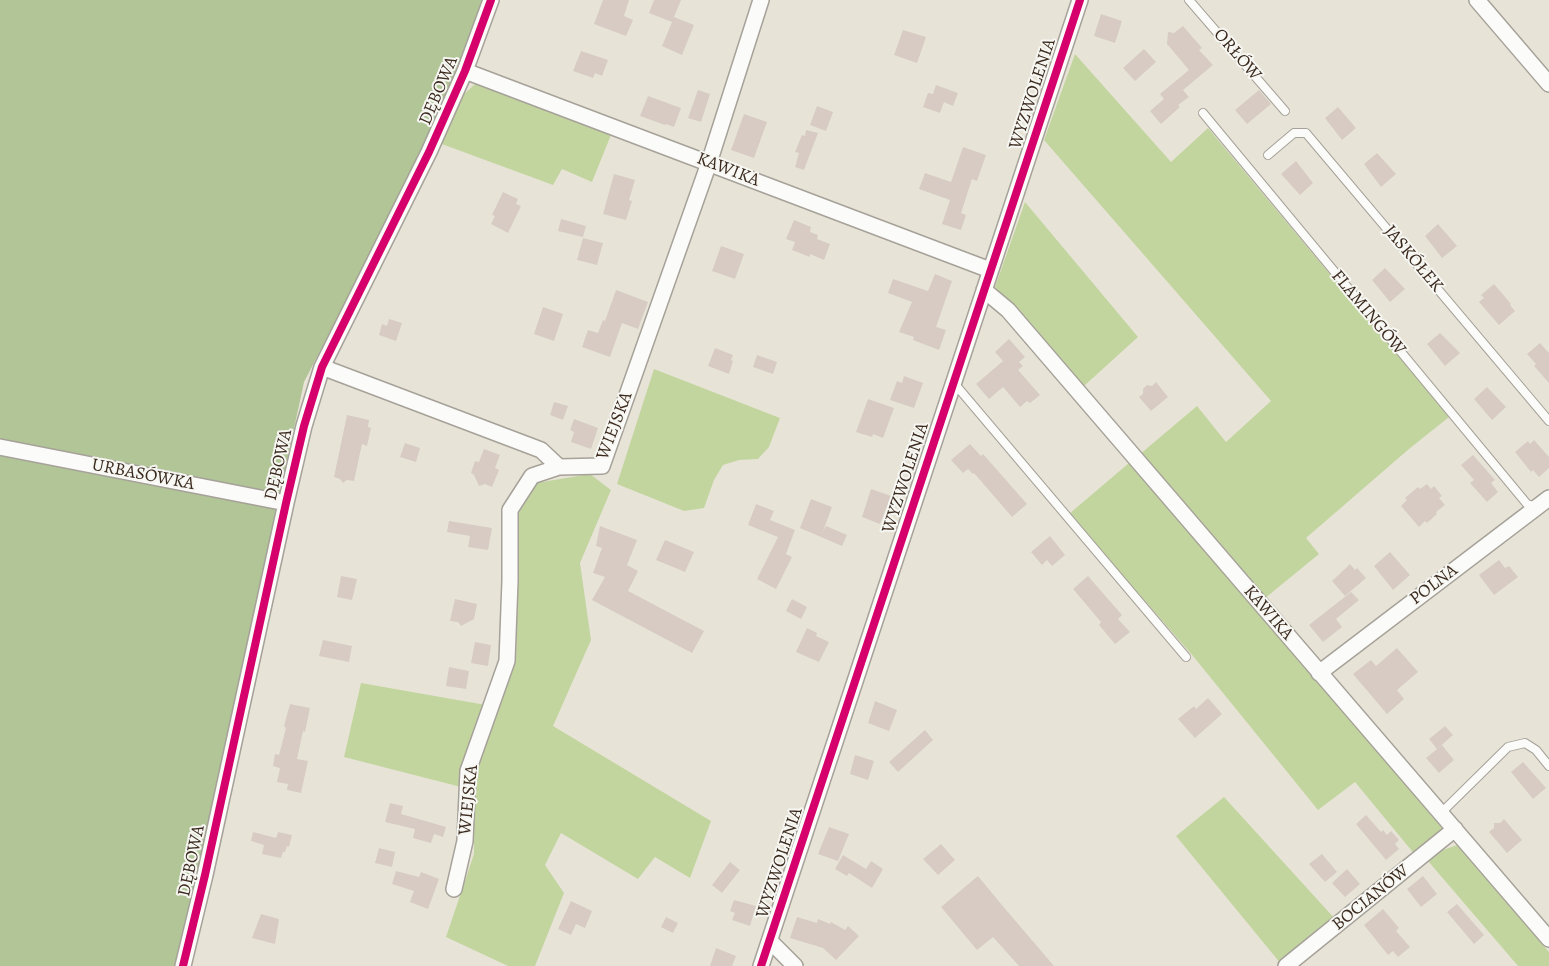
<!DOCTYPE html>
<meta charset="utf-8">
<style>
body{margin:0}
canvas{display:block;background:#e7e4d7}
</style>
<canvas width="1549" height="966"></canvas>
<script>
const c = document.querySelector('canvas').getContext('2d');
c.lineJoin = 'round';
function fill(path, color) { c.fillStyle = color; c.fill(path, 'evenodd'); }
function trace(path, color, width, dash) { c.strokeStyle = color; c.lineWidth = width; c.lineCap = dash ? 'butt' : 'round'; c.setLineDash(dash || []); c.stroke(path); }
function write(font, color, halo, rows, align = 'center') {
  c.font = font + ' Alegreya,serif'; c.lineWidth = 4; c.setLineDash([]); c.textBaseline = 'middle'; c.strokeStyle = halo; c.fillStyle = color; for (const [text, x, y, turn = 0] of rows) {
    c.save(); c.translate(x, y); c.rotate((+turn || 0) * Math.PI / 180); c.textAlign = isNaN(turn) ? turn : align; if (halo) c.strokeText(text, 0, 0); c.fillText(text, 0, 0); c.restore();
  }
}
fill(new Path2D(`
 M 1075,54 L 1171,162 L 1208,128 L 1449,417 L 1409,449 L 1306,538 L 1319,554 L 1264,599 L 1139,455 L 1197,406 L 1226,442 L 1271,401 L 1044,140 Z
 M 475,84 L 613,130 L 592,182 L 562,169 L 553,185 L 439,143 L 462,96 Z
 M 1025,202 L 1138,337 L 1084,386 L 995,287 Z
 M 654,369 L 780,418 L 769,447 L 758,459 L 739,460 L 723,465 L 714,480 L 704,508 L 684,511 L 617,484 Z
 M 1129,463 L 1446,830 L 1416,856 L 1355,782 L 1318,810 L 1193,656 L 1069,514 Z
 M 590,474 L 611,490 L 580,563 L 591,640 L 553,726 L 711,821 L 690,878 L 655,857 L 638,879 L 561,833 L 545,865 L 564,893 L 535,966 L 508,966 L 446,937 L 474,854 L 474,771 L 516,662 L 519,513 L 536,483 Z
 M 361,683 L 486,705 L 461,787 L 344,757 Z
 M 1224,797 L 1336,920 L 1281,964 L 1176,836 Z
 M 1457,845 L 1549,952 L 1549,966 L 1518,966 L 1428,861 L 1443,850 Z`), '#c3d59f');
fill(new Path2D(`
 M 0,0 L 484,0 L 457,71 L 392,212 L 304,382 L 216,791 L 180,966 L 0,966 Z`), '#b1c597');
fill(new Path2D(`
 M 603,0 L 629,0 L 624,16 L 633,20 L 626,36 L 594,24 Z
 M 654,0 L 681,0 L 674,17 L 694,25 L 682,55 L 662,46 L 672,22 L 649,13 Z
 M 1101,14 L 1122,21 L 1115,43 L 1094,36 Z
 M 1183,26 L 1202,48 L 1199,50 L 1213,65 L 1183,90 L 1189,97 L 1178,105 L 1180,107 L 1161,124 L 1150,111 L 1164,99 L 1160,94 L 1189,70 L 1167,44 L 1168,32 L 1174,33 Z
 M 903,30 L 926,37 L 917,63 L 894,55 Z
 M 1144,49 L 1156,62 L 1135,81 L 1123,68 Z
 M 581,51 L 608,60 L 602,76 L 595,73 L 593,78 L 573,71 Z
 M 936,85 L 958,93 L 953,106 L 944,102 L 940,113 L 923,107 L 928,93 L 933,94 Z
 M 698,90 L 710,94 L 701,122 L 688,118 Z
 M 1259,90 L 1271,104 L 1247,124 L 1235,110 Z
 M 648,96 L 681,108 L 674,127 L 666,124 L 665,125 L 640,116 Z
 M 817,106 L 833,112 L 826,131 L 810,125 Z
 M 1338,107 L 1356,128 L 1342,140 L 1325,118 Z
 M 744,114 L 767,122 L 754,158 L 731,150 Z
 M 806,130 L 818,133 L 804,170 L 795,167 L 799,153 L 795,152 L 802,135 L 805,136 Z
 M 963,147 L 986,155 L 977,181 L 972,179 L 961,213 L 966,215 L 961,230 L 942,224 L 950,200 L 919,189 L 925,173 L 951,182 Z
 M 1377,153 L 1396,174 L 1381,187 L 1364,164 Z
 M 1296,161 L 1313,183 L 1300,195 L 1281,174 Z
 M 614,174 L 635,180 L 629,200 L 632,201 L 626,220 L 603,214 Z
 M 503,192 L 518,199 L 516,204 L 521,206 L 508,233 L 491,224 L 495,216 L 492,215 Z
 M 561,219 L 586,226 L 583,237 L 558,231 Z
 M 794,220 L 811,227 L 810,232 L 818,235 L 817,239 L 830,244 L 824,260 L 810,254 L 810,257 L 792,250 L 795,242 L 786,239 Z
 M 1438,224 L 1457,246 L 1442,258 L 1425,236 Z
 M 583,238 L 603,243 L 597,265 L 577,260 Z
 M 721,246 L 744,254 L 735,279 L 712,271 Z
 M 1385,268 L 1405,289 L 1390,302 L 1372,280 Z
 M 935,274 L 952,281 L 936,327 L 946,330 L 939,350 L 913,340 L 914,337 L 899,332 L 912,302 L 888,293 L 893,279 L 928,291 Z
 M 1494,284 L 1511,304 L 1510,305 L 1515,311 L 1499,325 L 1479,302 L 1484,298 L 1481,295 Z
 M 616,290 L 648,302 L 638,329 L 622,323 L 610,357 L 582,347 L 588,330 L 598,333 L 603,320 L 605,321 Z
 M 543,307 L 563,314 L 554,341 L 534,334 Z
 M 389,319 L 402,323 L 396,341 L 379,335 L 382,324 L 387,326 Z
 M 1440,333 L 1460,353 L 1445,366 L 1427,344 Z
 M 1009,339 L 1025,357 L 1019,362 L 1023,366 L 1018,370 L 1040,395 L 1030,403 L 1027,401 L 1020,407 L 1003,387 L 989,399 L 976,384 L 1003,361 L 995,352 Z
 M 1540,343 L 1549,353 L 1549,383 L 1534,366 L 1536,364 L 1527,354 Z
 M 715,348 L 733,355 L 731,360 L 733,361 L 729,374 L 708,366 Z
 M 757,355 L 777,362 L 773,374 L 753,367 Z
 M 904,376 L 923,383 L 914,408 L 890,400 L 897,381 L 902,383 Z
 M 1156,382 L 1168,397 L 1151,411 L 1139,397 L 1143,394 L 1143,389 L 1147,385 L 1152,386 Z
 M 1487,387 L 1506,407 L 1492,420 L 1474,399 Z
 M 868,399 L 894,408 L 883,438 L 873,434 L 872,437 L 856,432 Z
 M 554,402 L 568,406 L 563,420 L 550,415 Z
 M 347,415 L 369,420 L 368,427 L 371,428 L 367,446 L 362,444 L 354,481 L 347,480 L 343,483 L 340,479 L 334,477 Z
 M 574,419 L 598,428 L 591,449 L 571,442 L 574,432 L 570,430 Z
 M 1534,440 L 1549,457 L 1549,468 L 1539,477 L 1533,470 L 1531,472 L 1515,452 L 1528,441 L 1530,444 Z
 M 405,443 L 420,448 L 416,462 L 400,457 Z
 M 970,444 L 981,456 L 983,454 L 1027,504 L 1012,517 L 974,473 L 973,474 L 968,469 L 963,473 L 951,460 Z
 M 484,449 L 500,455 L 495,468 L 499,470 L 492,487 L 485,484 L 479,486 L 474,475 L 471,473 L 475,461 L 479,462 Z
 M 1473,455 L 1495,480 L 1491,483 L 1498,492 L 1487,502 L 1470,483 L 1474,480 L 1461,465 Z
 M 1427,484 L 1431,489 L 1434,486 L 1442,496 L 1439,498 L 1445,505 L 1436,512 L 1437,514 L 1427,523 L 1425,521 L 1419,527 L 1401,506 L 1407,500 L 1405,498 L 1418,487 L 1420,489 Z
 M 871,489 L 891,496 L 880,524 L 862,517 Z
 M 811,499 L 832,507 L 823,531 L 826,526 L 847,535 L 842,546 L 800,528 Z
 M 756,504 L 774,511 L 770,520 L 795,530 L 786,554 L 792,557 L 776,589 L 757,579 L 778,537 L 748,525 Z
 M 449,521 L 492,528 L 488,550 L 468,547 L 470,536 L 447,532 Z
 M 600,526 L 637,540 L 627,565 L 638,571 L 628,591 L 704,631 L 692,653 L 592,600 L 605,577 L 593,573 L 602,548 L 596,546 Z
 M 1050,536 L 1065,555 L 1052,566 L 1047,560 L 1042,565 L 1031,552 Z
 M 665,540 L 694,552 L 685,572 L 656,560 Z
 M 1390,552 L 1410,575 L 1393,590 L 1374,566 Z
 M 1499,560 L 1505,568 L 1509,566 L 1518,577 L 1494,595 L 1479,575 Z
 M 1350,564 L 1355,570 L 1357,568 L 1366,578 L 1345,596 L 1332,581 Z
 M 341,576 L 357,579 L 352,600 L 337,597 Z
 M 1088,576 L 1122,615 L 1118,619 L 1130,632 L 1115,644 L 1099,625 L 1101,622 L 1073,589 Z
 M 1351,592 L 1359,600 L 1336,619 L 1342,627 L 1323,642 L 1309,625 Z
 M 455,599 L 477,604 L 474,619 L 461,626 L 458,622 L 450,621 Z
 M 792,599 L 807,607 L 801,619 L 786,611 Z
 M 807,628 L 817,633 L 816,636 L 829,642 L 819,662 L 796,652 Z
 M 323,640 L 352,646 L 349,662 L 319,656 Z
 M 475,642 L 491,645 L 488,666 L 471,663 Z
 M 1397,648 L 1418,672 L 1397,690 L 1404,699 L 1387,714 L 1353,674 L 1371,660 L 1376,666 Z
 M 449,667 L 469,671 L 466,689 L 446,686 Z
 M 1208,698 L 1222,714 L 1195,738 L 1178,719 L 1194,706 L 1196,709 Z
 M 875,701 L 897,710 L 889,731 L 868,723 Z
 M 290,704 L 310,708 L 305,732 L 303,731 L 297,759 L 308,761 L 301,793 L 287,790 L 288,784 L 277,782 L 280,768 L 273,766 L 275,754 L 279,755 L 286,728 L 284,726 Z
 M 1445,726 L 1453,735 L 1437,749 L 1429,739 Z
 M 925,730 L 933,740 L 898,772 L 889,762 Z
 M 1442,745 L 1454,760 L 1439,773 L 1426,758 Z
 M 855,755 L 874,761 L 868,780 L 850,774 Z
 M 1523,762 L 1546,788 L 1533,799 L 1511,772 Z
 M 390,803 L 403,806 L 401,814 L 446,827 L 443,837 L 434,834 L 431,843 L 413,838 L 415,829 L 385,822 Z
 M 1366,815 L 1381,832 L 1383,830 L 1387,835 L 1391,831 L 1399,840 L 1395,844 L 1399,849 L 1386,860 L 1356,824 Z
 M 1504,819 L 1522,840 L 1507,853 L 1489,832 L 1494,828 L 1494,823 L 1500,823 Z
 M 829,827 L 849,834 L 838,861 L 818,854 Z
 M 253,832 L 276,838 L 278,832 L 292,835 L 289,847 L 287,846 L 285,852 L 283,852 L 281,858 L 262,854 L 264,845 L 251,841 Z
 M 941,844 L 955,860 L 938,875 L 923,859 Z
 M 379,848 L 395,852 L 392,867 L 375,863 Z
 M 1322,854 L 1337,872 L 1325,882 L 1309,864 Z
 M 843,855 L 866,869 L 871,861 L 883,869 L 872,888 L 849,873 L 847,876 L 835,869 Z
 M 730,862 L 740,870 L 722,893 L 712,885 Z
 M 1347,869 L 1360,884 L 1345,897 L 1332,883 Z
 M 396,871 L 419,877 L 421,872 L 439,879 L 428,909 L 410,902 L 414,891 L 392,884 Z
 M 978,876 L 1001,904 L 1054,966 L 1019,966 L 993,937 L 977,950 L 941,907 Z
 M 1423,876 L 1437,894 L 1421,907 L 1407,889 Z
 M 734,900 L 756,906 L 750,926 L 732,920 L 735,913 L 730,911 Z
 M 571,901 L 592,911 L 585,928 L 576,924 L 571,935 L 558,929 Z
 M 1457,904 L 1484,935 L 1474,944 L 1447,912 Z
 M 1383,909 L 1399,928 L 1396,931 L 1410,947 L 1398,957 L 1393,951 L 1388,955 L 1364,925 Z
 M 261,914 L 279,919 L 275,944 L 252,938 Z
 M 666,917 L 678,923 L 673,933 L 661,927 Z
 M 797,917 L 817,923 L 818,919 L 830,924 L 831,922 L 845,930 L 848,926 L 859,936 L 836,960 L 823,948 L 790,938 Z
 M 716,948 L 736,956 L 732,966 L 710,966 Z`), '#d7cbc3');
const lane = new Path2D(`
 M 1189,0 L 1285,111
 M 1203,113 L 1527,504 L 1537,507
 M 1268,155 L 1294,133 L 1306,133 L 1549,421
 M 954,383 L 1186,657
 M 1441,813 L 1508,747 L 1525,743 L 1536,750 L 1549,766`);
const street = new Path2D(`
 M 1477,0 L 1549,84
 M 465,71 L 990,270
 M 984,290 L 1008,310 L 1549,939
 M 322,367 L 541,450 L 559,467
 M 0,447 L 286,503
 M 1319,673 L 1549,498
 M 454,889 L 465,841 L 468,771 L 507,661 L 510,581 L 510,510 L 532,476 L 559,467 L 602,466 L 709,163 L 761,0
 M 770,941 L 795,966
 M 183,966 L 205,875 L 286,503 L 304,426 L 322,367 L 429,152 L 465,71 L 491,0
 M 761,966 L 1080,0
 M 1286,966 L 1455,829`);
trace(lane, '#a6a199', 10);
trace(street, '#a6a199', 18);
trace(lane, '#fbfbf9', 8);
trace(street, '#fbfbf9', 15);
trace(new Path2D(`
 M 183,966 L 205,875 L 286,503 L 304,426 L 322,367 L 429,152 L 465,71 L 491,0
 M 761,966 L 1080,0`), '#d6006c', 8);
write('18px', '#3b2a1e', '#f6f6f2', [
 ["ORŁÓW",1237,55,49],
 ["DĘBOWA",439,91,-67],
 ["WYZWOLENIA",1033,94,-72],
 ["KAWIKA",728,170,21],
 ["JASKÓŁEK",1413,259,50],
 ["FLAMINGÓW",1368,313,50],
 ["WIEJSKA",615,426,-69],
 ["DĘBOWA",279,465,-77],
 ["URBASÓWKA",143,475,11],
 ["WYZWOLENIA",906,478,-72],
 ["POLNA",1434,585,-37],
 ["KAWIKA",1268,613,49],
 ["WIEJSKA",469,800,-84],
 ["DĘBOWA",192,861,-78],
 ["WYZWOLENIA",780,863,-72],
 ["BOCIANÓW",1371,898,-39]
]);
</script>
